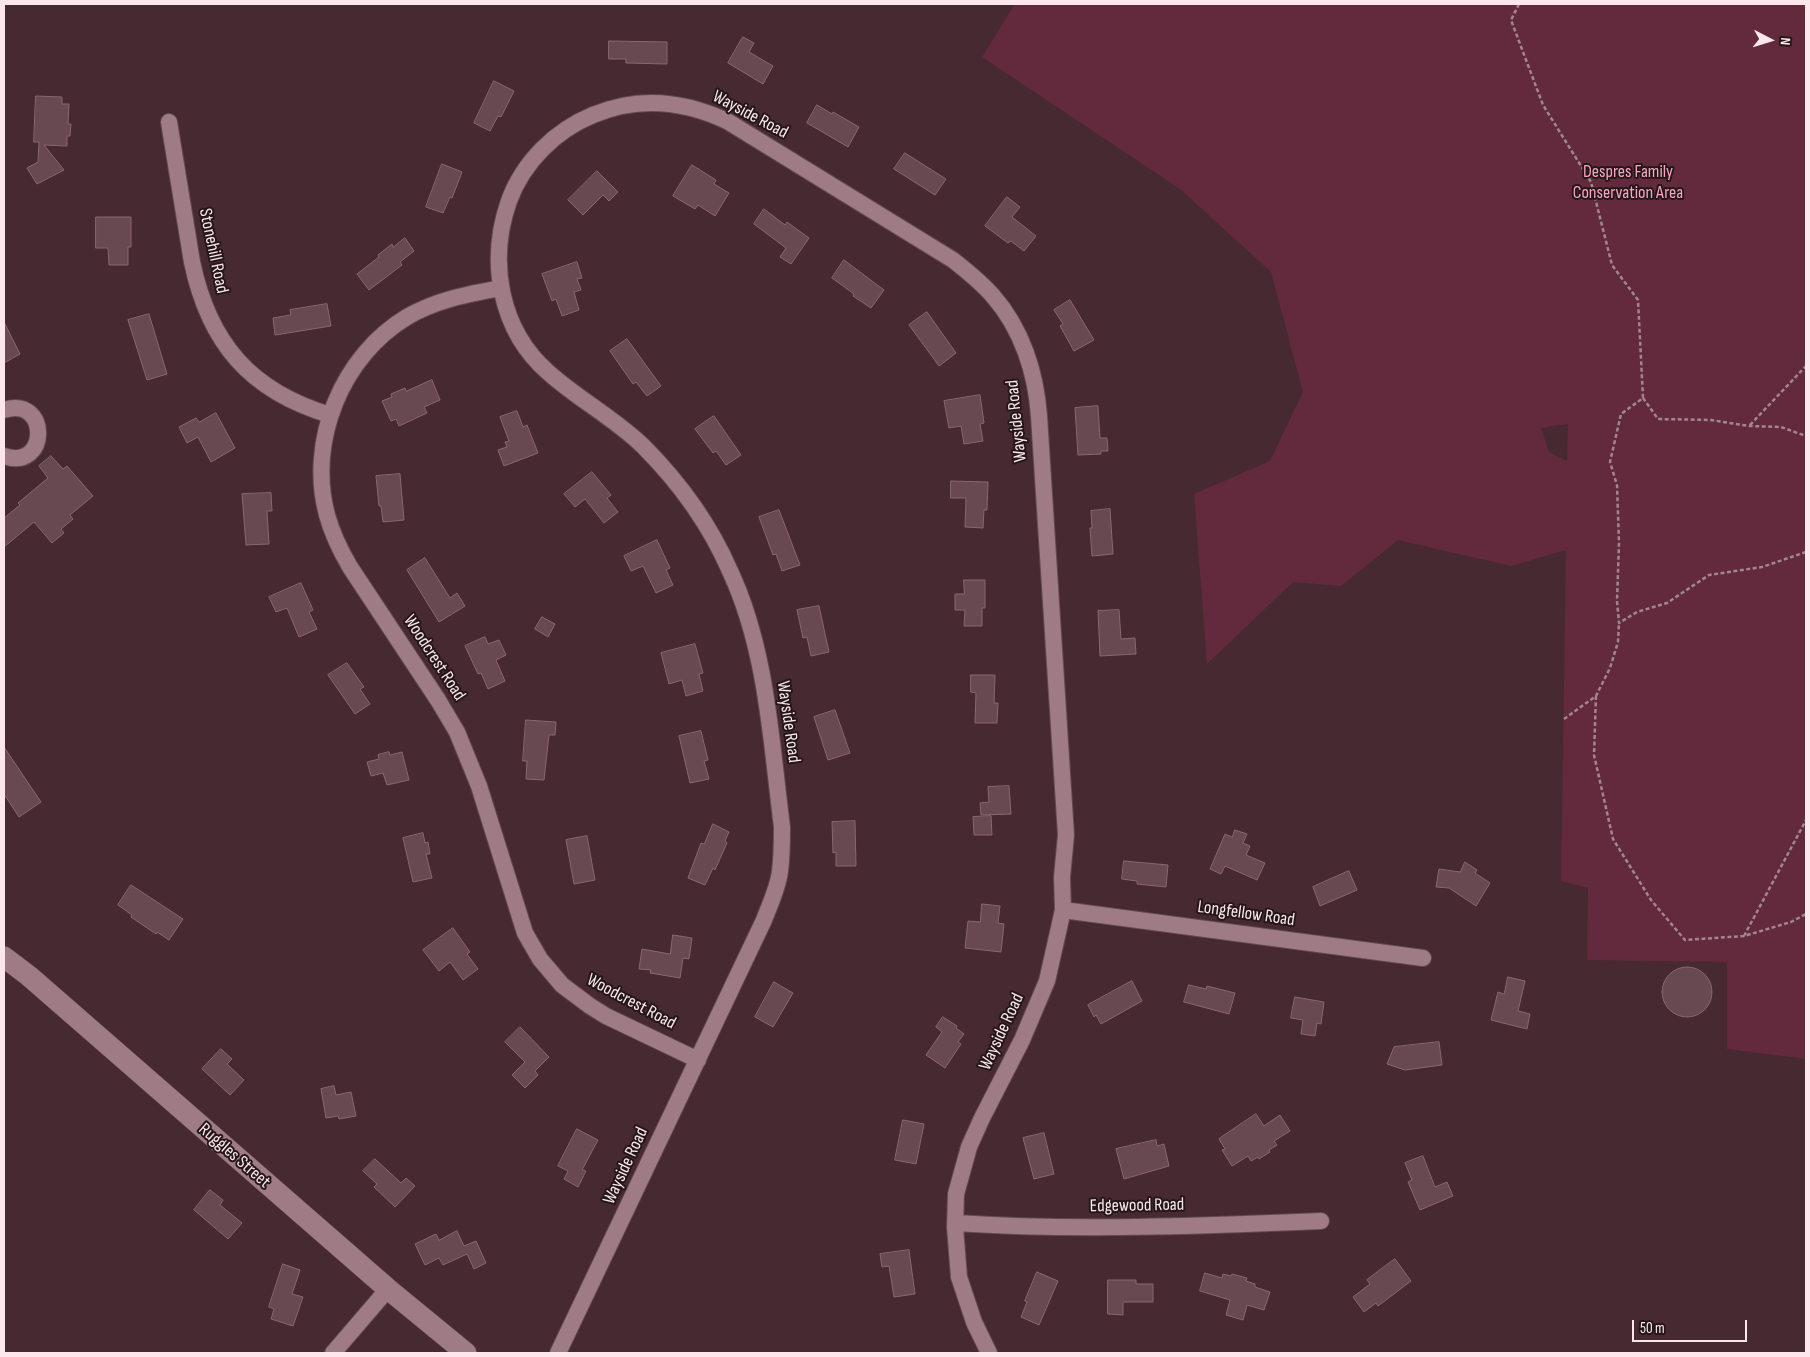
<!DOCTYPE html>
<style>
body{margin:0}
#map{position:relative;width:1810px;height:1357px;overflow:hidden;background:#472932;font-family:"Sofia Sans Condensed",sans-serif}
canvas{display:block}
.frame{position:absolute;inset:0;border:5px solid #fce7ec;pointer-events:none}
.north{position:absolute;left:1745px;top:15px;width:50px;height:50px;-webkit-text-stroke:4px #24171a;paint-order:stroke;rotate:95deg;font-size:14px;font-weight:700;line-height:20px;text-align:center;color:#fce7ec}
.north::after{content:'';display:block;margin:auto;width:18px;height:22px;background:#fce7ec;clip-path:polygon(50% 0,100% 100%,50% 72%,0 100%)}
.scale{position:absolute;left:1632px;top:1320px;width:115px;height:22px;box-sizing:border-box;border:2px solid #fce7ec;border-top:0;padding-left:6px;font-size:15px;line-height:18px;white-space:nowrap;color:#fce7ec;-webkit-text-stroke:4px #24171a;paint-order:stroke}
</style>
<div id="map">
<canvas width="1810" height="1357"></canvas>
<div class="frame"></div>
<div class="north">N</div>
<div class="scale">50 m</div>
</div>
<script>
const c = document.querySelector('canvas').getContext('2d');
c.lineJoin = 'round';
function fill(path, color) { c.fillStyle = color; c.fill(path, 'evenodd'); }
function trace(path, color, width, dash) { c.strokeStyle = color; c.lineWidth = width; c.lineCap = dash ? 'butt' : 'round'; c.setLineDash(dash || []); c.stroke(path); }
function write(font, color, halo, rows, align = 'center') {
  c.font = font + ' "Sofia Sans Condensed",sans-serif'; c.lineWidth = 4; c.setLineDash([]); c.textBaseline = 'middle'; c.strokeStyle = halo; c.fillStyle = color; for (const [text, x, y, turn = 0] of rows) {
    c.save(); c.translate(x, y); c.rotate((+turn || 0) * Math.PI / 180); c.textAlign = isNaN(turn) ? turn : align; if (halo) c.strokeText(text, 0, 0); c.fillText(text, 0, 0); c.restore();
  }
}
fill(new Path2D(`
 M 1015,4 L 1806,4 L 1806,1059 L 1727,1049 L 1727,962 L 1587,960 L 1588,888 L 1561,881 L 1566,550 L 1511,566 L 1398,540 L 1341,586 L 1293,582 L 1207,664 L 1194,494 L 1270,461 L 1303,392 L 1271,272 L 1180,189 L 982,57 ZM 1568,424 L 1567,460 L 1567,461 L 1549,452 L 1541,428 Z`), '#632a3d');
const building = new Path2D(`
 M 743,37 L 754,43 L 749,52 L 773,66 L 763,84 L 728,63 Z
 M 609,41 L 667,42 L 667,64 L 626,63 L 626,59 L 609,59 Z
 M 494,81 L 514,91 L 501,117 L 498,116 L 490,131 L 474,123 Z
 M 36,96 L 62,97 L 62,104 L 69,104 L 68,124 L 71,124 L 70,136 L 67,136 L 67,146 L 44,145 L 64,170 L 37,184 L 27,168 L 38,162 L 39,142 L 34,142 Z
 M 817,105 L 832,114 L 833,112 L 859,127 L 848,147 L 807,123 Z
 M 905,153 L 946,179 L 935,195 L 894,169 Z
 M 442,164 L 462,172 L 452,198 L 450,197 L 443,213 L 426,207 Z
 M 692,165 L 716,180 L 714,184 L 729,193 L 715,216 L 698,205 L 695,209 L 673,196 Z
 M 597,171 L 618,192 L 609,201 L 603,195 L 583,215 L 568,200 Z
 M 1007,197 L 1020,207 L 1012,217 L 1036,236 L 1024,251 L 1011,241 L 1008,243 L 985,226 Z
 M 764,209 L 785,225 L 787,222 L 809,238 L 791,264 L 780,257 L 786,248 L 754,224 Z
 M 96,217 L 131,217 L 131,247 L 128,247 L 128,265 L 109,265 L 108,248 L 96,248 Z
 M 405,238 L 414,251 L 400,262 L 402,265 L 369,290 L 357,274 L 379,257 L 378,255 L 392,244 L 393,247 Z
 M 844,260 L 884,290 L 871,308 L 853,296 L 854,294 L 832,278 Z
 M 577,262 L 582,278 L 577,279 L 581,290 L 574,292 L 579,310 L 562,316 L 556,299 L 552,301 L 542,274 Z
 M 1070,300 L 1094,340 L 1074,351 L 1060,326 L 1063,324 L 1054,310 Z
 M 327,304 L 331,326 L 275,335 L 273,318 L 291,315 L 290,310 Z
 M 927,312 L 956,353 L 939,366 L 909,325 Z
 M 149,314 L 167,374 L 147,380 L 128,320 Z
 M 4,322 L 20,354 L 4,363 Z
 M 627,339 L 661,386 L 647,396 L 636,382 L 633,384 L 610,351 Z
 M 432,380 L 440,400 L 424,407 L 427,413 L 399,426 L 396,419 L 391,421 L 382,401 L 392,397 L 391,394 L 405,388 L 406,391 Z
 M 980,395 L 984,423 L 980,424 L 983,441 L 964,444 L 961,426 L 949,428 L 944,401 Z
 M 1098,406 L 1100,438 L 1107,438 L 1108,451 L 1101,451 L 1101,454 L 1078,455 L 1075,408 Z
 M 517,411 L 523,427 L 527,425 L 538,453 L 504,466 L 498,450 L 507,447 L 505,442 L 509,441 L 500,417 Z
 M 216,413 L 235,448 L 211,462 L 198,437 L 187,443 L 179,427 L 196,418 L 199,422 Z
 M 714,416 L 741,455 L 726,465 L 716,451 L 713,453 L 695,429 Z
 M 51,456 L 63,469 L 67,466 L 93,496 L 70,515 L 73,519 L 61,529 L 64,533 L 52,543 L 34,522 L 4,547 L 4,518 L 20,505 L 18,503 L 48,478 L 39,466 Z
 M 592,472 L 611,495 L 607,498 L 618,512 L 604,523 L 585,499 L 575,507 L 564,494 Z
 M 400,474 L 404,520 L 383,522 L 381,506 L 379,506 L 376,476 Z
 M 951,481 L 988,482 L 987,510 L 984,510 L 983,528 L 965,527 L 966,498 L 951,498 Z
 M 271,493 L 272,511 L 267,511 L 269,544 L 246,545 L 242,494 Z
 M 1110,509 L 1113,554 L 1092,556 L 1090,528 L 1092,528 L 1091,511 Z
 M 779,510 L 800,565 L 782,571 L 776,554 L 773,555 L 759,517 Z
 M 657,540 L 670,568 L 666,570 L 673,585 L 656,593 L 643,566 L 631,571 L 624,556 Z
 M 425,558 L 450,598 L 457,593 L 465,606 L 439,622 L 407,570 Z
 M 964,580 L 985,580 L 985,608 L 982,608 L 982,626 L 964,626 L 965,610 L 955,610 L 955,594 L 964,594 Z
 M 301,583 L 313,610 L 309,612 L 317,629 L 299,637 L 287,608 L 276,612 L 269,597 Z
 M 819,606 L 829,652 L 811,656 L 807,637 L 803,638 L 797,610 Z
 M 1119,610 L 1121,639 L 1135,638 L 1136,654 L 1100,656 L 1098,611 Z
 M 542,617 L 555,624 L 548,637 L 535,629 Z
 M 485,637 L 488,644 L 499,640 L 506,655 L 496,660 L 505,681 L 488,689 L 481,673 L 478,674 L 465,646 Z
 M 695,644 L 703,673 L 699,674 L 703,691 L 686,696 L 682,680 L 669,684 L 661,653 Z
 M 347,663 L 364,687 L 360,689 L 370,704 L 355,714 L 328,675 Z
 M 971,675 L 995,675 L 994,703 L 998,703 L 997,723 L 975,723 L 976,693 L 971,692 Z
 M 835,710 L 850,753 L 828,760 L 814,717 Z
 M 526,720 L 556,722 L 555,735 L 549,735 L 544,780 L 526,779 L 527,761 L 523,761 Z
 M 701,731 L 708,760 L 704,761 L 709,779 L 690,783 L 679,736 Z
 M 4,747 L 41,802 L 19,817 L 4,794 Z
 M 389,752 L 390,755 L 402,752 L 409,780 L 387,785 L 383,773 L 371,776 L 367,762 L 379,759 L 378,755 Z
 M 1009,786 L 1011,814 L 981,815 L 980,803 L 989,802 L 988,787 Z
 M 991,816 L 992,835 L 974,835 L 973,817 Z
 M 855,821 L 856,866 L 836,866 L 836,852 L 833,853 L 832,822 Z
 M 713,824 L 729,832 L 725,841 L 727,843 L 715,870 L 713,868 L 705,885 L 688,878 L 701,843 L 704,844 Z
 M 1235,830 L 1247,834 L 1243,843 L 1250,846 L 1246,855 L 1265,863 L 1257,880 L 1225,866 L 1221,874 L 1210,869 L 1225,834 L 1232,837 Z
 M 423,833 L 425,843 L 428,842 L 430,854 L 426,854 L 432,878 L 413,882 L 403,838 Z
 M 587,836 L 595,880 L 574,884 L 566,840 Z
 M 1124,861 L 1168,865 L 1166,887 L 1137,884 L 1137,881 L 1122,879 Z
 M 1465,862 L 1477,870 L 1475,873 L 1490,883 L 1476,906 L 1449,888 L 1436,887 L 1439,869 L 1460,872 Z
 M 1349,871 L 1357,890 L 1320,906 L 1313,887 Z
 M 131,885 L 183,919 L 169,940 L 157,932 L 156,934 L 131,917 L 132,915 L 118,905 Z
 M 982,904 L 1000,906 L 998,923 L 1004,924 L 1001,952 L 965,948 L 968,921 L 980,922 Z
 M 453,928 L 470,952 L 467,954 L 478,969 L 463,980 L 450,962 L 439,971 L 423,950 Z
 M 673,935 L 692,938 L 689,959 L 683,958 L 680,978 L 650,973 L 651,970 L 639,969 L 642,949 L 670,954 Z
 M1662 992a25 25 0 1 1 50 0a25 25 0 1 1-50 0Z
 M 1508,977 L 1525,981 L 1518,1011 L 1530,1014 L 1527,1029 L 1491,1020 L 1498,992 L 1504,994 Z
 M 1132,981 L 1142,1001 L 1101,1024 L 1096,1015 L 1094,1017 L 1088,1005 Z
 M 774,982 L 793,993 L 773,1027 L 755,1017 Z
 M 1189,985 L 1206,989 L 1207,986 L 1235,993 L 1229,1014 L 1184,1002 Z
 M 1295,997 L 1324,1002 L 1321,1024 L 1317,1023 L 1315,1036 L 1301,1034 L 1303,1020 L 1291,1018 Z
 M 943,1017 L 957,1026 L 956,1028 L 964,1034 L 958,1042 L 961,1044 L 945,1068 L 926,1055 L 942,1032 L 936,1027 Z
 M 520,1027 L 549,1057 L 535,1071 L 538,1075 L 525,1088 L 512,1075 L 525,1062 L 505,1042 Z
 M 1439,1042 L 1442,1065 L 1405,1070 L 1387,1064 L 1394,1047 Z
 M 221,1049 L 232,1059 L 227,1064 L 244,1080 L 230,1095 L 202,1069 Z
 M 334,1086 L 336,1095 L 351,1092 L 356,1116 L 339,1119 L 338,1116 L 326,1118 L 321,1089 Z
 M 1256,1114 L 1264,1126 L 1280,1115 L 1290,1131 L 1274,1141 L 1277,1145 L 1269,1150 L 1270,1152 L 1259,1159 L 1258,1157 L 1251,1161 L 1248,1156 L 1232,1166 L 1222,1150 L 1225,1149 L 1219,1139 Z
 M 903,1120 L 924,1124 L 916,1164 L 895,1160 Z
 M 577,1129 L 598,1140 L 582,1170 L 586,1171 L 578,1187 L 564,1179 L 568,1171 L 558,1166 Z
 M 1044,1133 L 1054,1174 L 1034,1179 L 1023,1138 Z
 M 1156,1140 L 1157,1146 L 1164,1144 L 1169,1166 L 1124,1179 L 1116,1149 Z
 M 1423,1156 L 1435,1187 L 1447,1182 L 1453,1196 L 1420,1210 L 1408,1182 L 1412,1180 L 1405,1163 Z
 M 375,1159 L 401,1183 L 406,1178 L 415,1186 L 395,1207 L 374,1187 L 377,1184 L 363,1171 Z
 M 210,1190 L 223,1200 L 220,1205 L 242,1223 L 228,1239 L 194,1210 Z
 M 457,1231 L 464,1246 L 476,1241 L 486,1263 L 474,1269 L 467,1254 L 443,1265 L 439,1258 L 425,1265 L 415,1244 L 436,1234 L 439,1240 Z
 M 909,1250 L 915,1294 L 894,1297 L 889,1266 L 882,1267 L 880,1254 Z
 M 1395,1259 L 1411,1281 L 1378,1306 L 1376,1303 L 1364,1312 L 1353,1297 L 1370,1284 L 1367,1280 Z
 M 283,1264 L 300,1270 L 292,1294 L 303,1297 L 293,1326 L 271,1319 L 274,1309 L 269,1307 Z
 M 1037,1272 L 1058,1281 L 1039,1325 L 1021,1317 L 1027,1302 L 1025,1301 Z
 M 1205,1273 L 1222,1278 L 1223,1274 L 1231,1276 L 1232,1274 L 1247,1278 L 1246,1281 L 1255,1284 L 1255,1287 L 1270,1292 L 1264,1310 L 1247,1305 L 1243,1320 L 1226,1315 L 1230,1300 L 1200,1291 Z
 M 1108,1280 L 1136,1280 L 1136,1284 L 1153,1284 L 1153,1302 L 1123,1302 L 1123,1315 L 1108,1314 Z`);
fill(building, '#684851');
trace(building, '#896770', 1);
const minor = new Path2D(`
 M 169,122 L 192,262 C 209,343 250,391 330,415
 M 501,288 C 468,294 436,300 407,317 C 342,356 307,441 327,515 C 332,533 340,550 350,567 L 438,700 L 457,732 L 479,786 L 525,933 L 540,959 L 562,985 L 590,1006 L 606,1016 L 698,1060
 M 4,410 C 50,395 49,472 4,456
 M 1063,910 L 1423,958
 M 955,1223 C 1076,1231 1199,1226 1321,1221
 M 333,1353 L 388,1289
 M 558,1353 L 764,920 C 770,904 778,888 780,871 C 782,856 782,842 782,827 C 771,742 767,650 730,571 C 710,525 678,481 643,446 C 614,418 578,399 549,373 C 499,330 488,260 509,201 C 523,162 556,130 593,115 C 638,96 684,101 727,121 L 953,260 C 967,271 981,282 993,296 C 1022,329 1036,373 1039,416 L 1066,835 L 1062,877 L 1063,910 L 1047,981 L 1022,1040 L 982,1118 L 969,1147 L 956,1194 L 955,1227 L 959,1277 L 974,1322 L 989,1353`);
const tertiary = new Path2D(`
 M 4,957 L 29,976 L 388,1289 L 466,1353`);
trace(minor, '#624951', 18);
trace(tertiary, '#624951', 22);
trace(new Path2D(`
 M 1519,4 L 1511,20 L 1543,105 L 1591,182 L 1612,265 L 1638,300 L 1643,398 L 1621,414 L 1610,462 L 1617,485 L 1619,543 L 1617,601 L 1619,623 L 1637,612 L 1667,603 L 1709,575 L 1762,567 L 1806,552
 M 1643,398 L 1658,419 L 1711,420 L 1749,426 L 1781,427 L 1806,436
 M 1750,425 L 1806,366
 M 1596,696 L 1594,755 L 1613,839 L 1651,900 L 1685,940 L 1744,936 L 1791,922 L 1806,914
 M 1564,719 L 1596,696 L 1610,668 L 1618,642 L 1619,623
 M 1744,936 L 1806,820`), '#a0878e', 2.5, [4, 2.5]);
trace(minor, '#9f7b85', 16);
trace(tertiary, '#9f7b85', 21);
write('18px', '#fce7ec', '#24171a', [
 ["Wayside Road",750,115,28],
 ["Stonehill Road",213,251,78],
 ["Wayside Road",1017,421,-96],
 ["Woodcrest Road",434,658,57],
 ["Wayside Road",788,722,82],
 ["Longfellow Road",1246,914,8],
 ["Woodcrest Road",631,1002,28],
 ["Wayside Road",1002,1032,-65],
 ["Ruggles Street",234,1156,41],
 ["Wayside Road",626,1166,-65],
 ["Edgewood Road",1137,1206,-1]
]);
write('18px', '#fca4be', '#24171a', [
 ["Despres Family",1628,172],
 ["Conservation Area",1628,193]
]);
</script>
